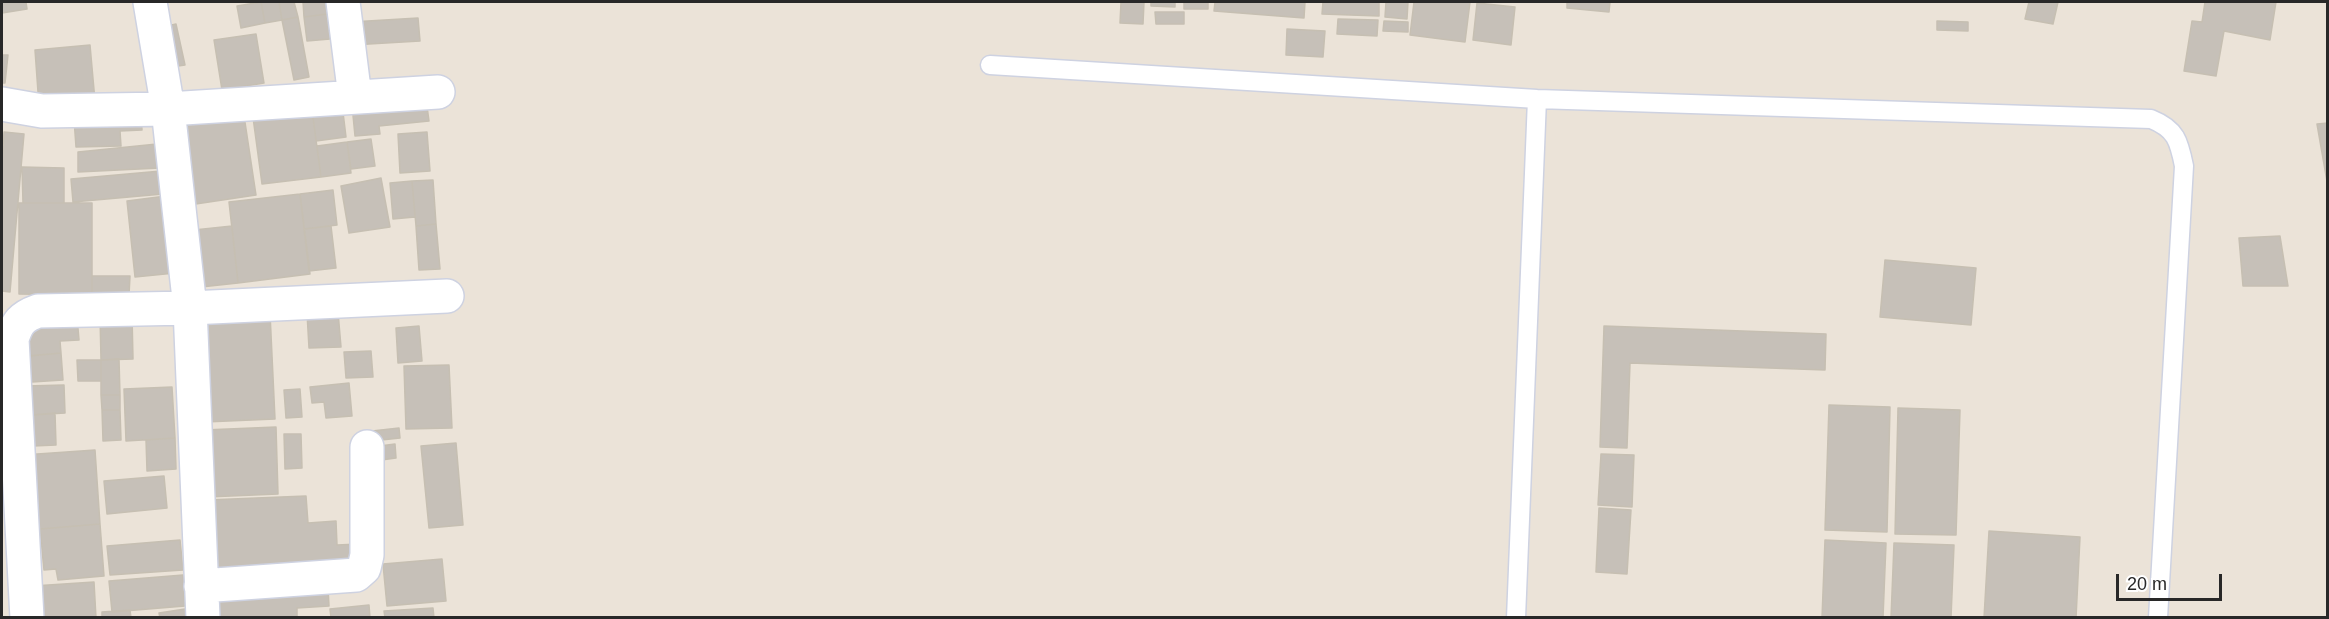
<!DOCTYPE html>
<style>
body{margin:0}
#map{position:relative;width:2329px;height:619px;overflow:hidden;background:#ebe3d8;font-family:Helvetica,sans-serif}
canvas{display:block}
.frame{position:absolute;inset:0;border:3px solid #282828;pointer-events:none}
.scale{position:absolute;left:2116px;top:574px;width:106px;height:27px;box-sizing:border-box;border:3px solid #282828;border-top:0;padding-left:8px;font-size:18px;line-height:21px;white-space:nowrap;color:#282828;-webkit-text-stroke:4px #fff;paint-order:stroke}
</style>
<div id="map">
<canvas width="2329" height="619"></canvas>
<div class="frame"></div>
<div class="scale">20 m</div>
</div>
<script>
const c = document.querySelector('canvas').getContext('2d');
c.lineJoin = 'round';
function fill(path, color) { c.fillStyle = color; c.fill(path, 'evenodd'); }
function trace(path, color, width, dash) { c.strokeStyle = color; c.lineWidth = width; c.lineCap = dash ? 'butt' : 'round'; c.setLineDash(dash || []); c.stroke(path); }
const building = new Path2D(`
 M 2,2 L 26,2 L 27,9 L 2,13 Z
 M 261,2 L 265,23 L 241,28 L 237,6 Z
 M 261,2 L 279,2 L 282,20 L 265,23 Z
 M 279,2 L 294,2 L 298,17 L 282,20 Z
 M 303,2 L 326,2 L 327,14 L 304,17 Z
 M 1121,2 L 1144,2 L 1143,24 L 1120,23 Z
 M 1151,2 L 1175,2 L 1175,7 L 1151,6 Z
 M 1184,2 L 1208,2 L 1208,9 L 1184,9 Z
 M 1215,2 L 1305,2 L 1304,18 L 1214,11 Z
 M 1323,2 L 1379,2 L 1379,16 L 1322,14 Z
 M 1386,2 L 1408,2 L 1407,19 L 1385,17 Z
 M 1414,2 L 1470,2 L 1465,42 L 1410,35 Z
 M 1567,2 L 1610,2 L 1609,12 L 1567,8 Z
 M 2029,2 L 2058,2 L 2053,24 L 2025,19 Z
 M 2205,2 L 2276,2 L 2270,40 L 2224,31 L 2216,76 L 2184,71 L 2192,21 L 2202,22 Z
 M 1477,3 L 1515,7 L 1511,45 L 1473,40 Z
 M 1155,12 L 1184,12 L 1184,24 L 1156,24 Z
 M 327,14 L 330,39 L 307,41 L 304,17 Z
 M 298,17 L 309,77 L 294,80 L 282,20 Z
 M 418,18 L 420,41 L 352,45 L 351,22 Z
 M 1338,19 L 1378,20 L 1377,36 L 1337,34 Z
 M 1384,21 L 1408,22 L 1408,32 L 1383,31 Z
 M 1937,21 L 1968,22 L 1968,31 L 1937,30 Z
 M 176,24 L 185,65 L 171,67 L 163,27 Z
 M 1287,29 L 1325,31 L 1323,57 L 1286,55 Z
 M 256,34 L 264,83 L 222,90 L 214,40 Z
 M 90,45 L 95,101 L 39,106 L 35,50 Z
 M 2,55 L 8,55 L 5,83 L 2,83 Z
 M 426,99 L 429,121 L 379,126 L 380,134 L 355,136 L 352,105 Z
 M 311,103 L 321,177 L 262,184 L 252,110 Z
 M 342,104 L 346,137 L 316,141 L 312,108 Z
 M 243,109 L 256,195 L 189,205 L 176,119 Z
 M 141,116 L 142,130 L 120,131 L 121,146 L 76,147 L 74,119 Z
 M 2328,123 L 2328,187 L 2317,124 Z
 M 4,132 L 24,134 L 10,292 L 2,291 L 2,162 Z
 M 427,132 L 430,171 L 400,173 L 398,134 Z
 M 371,139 L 375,166 L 351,169 L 347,142 Z
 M 347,142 L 351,173 L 321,177 L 317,146 Z
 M 157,144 L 160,168 L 78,172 L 78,152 Z
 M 22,167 L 64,168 L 64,203 L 23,203 Z
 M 161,171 L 163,194 L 73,202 L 71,179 Z
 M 381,178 L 390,227 L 349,233 L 341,186 Z
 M 433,180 L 436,224 L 416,226 L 412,181 Z
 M 412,181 L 415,217 L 393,219 L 390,183 Z
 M 333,190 L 337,225 L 304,229 L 300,194 Z
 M 300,194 L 310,274 L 238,283 L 229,202 Z
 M 166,196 L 175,273 L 135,277 L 127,201 Z
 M 19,203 L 92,203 L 92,295 L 19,294 Z
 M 436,224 L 440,269 L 419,270 L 416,226 Z
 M 232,226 L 238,283 L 201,287 L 194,230 Z
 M 331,226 L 336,268 L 309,271 L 304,229 Z
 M 2280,236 L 2288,286 L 2243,286 L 2239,238 Z
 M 1885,260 L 1976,268 L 1971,325 L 1880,317 Z
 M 92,276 L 130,276 L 129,295 L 92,295 Z
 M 338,312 L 341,347 L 309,348 L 307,313 Z
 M 270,313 L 275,419 L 205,422 L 199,316 Z
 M 100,315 L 132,315 L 133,359 L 101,360 Z
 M 77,317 L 79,340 L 60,341 L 61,353 L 27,356 L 25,321 Z
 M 419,326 L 422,361 L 398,363 L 396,328 Z
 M 1604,326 L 1826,334 L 1825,370 L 1630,363 L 1627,448 L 1600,447 Z
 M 371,351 L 373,377 L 346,378 L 344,352 Z
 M 61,353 L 63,380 L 32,382 L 30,356 Z
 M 119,359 L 120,395 L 101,395 L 101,360 Z
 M 77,360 L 101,360 L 101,381 L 78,381 Z
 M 449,365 L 452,428 L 406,429 L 404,366 Z
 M 349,383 L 352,416 L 326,418 L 324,402 L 312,403 L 310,387 Z
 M 64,385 L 65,413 L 32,415 L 25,386 Z
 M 172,387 L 175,438 L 126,441 L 124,389 Z
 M 300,389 L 302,417 L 286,418 L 284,390 Z
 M 101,395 L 120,395 L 120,410 L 102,410 Z
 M 1829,405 L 1890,407 L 1887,532 L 1825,530 Z
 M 1898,408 L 1960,410 L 1956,535 L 1895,534 Z
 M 102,410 L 120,410 L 121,440 L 103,441 Z
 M 55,413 L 56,445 L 33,446 L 32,415 Z
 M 276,427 L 278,494 L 207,497 L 204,430 Z
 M 399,428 L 400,438 L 372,441 L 372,431 Z
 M 284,434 L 301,434 L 302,468 L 285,469 Z
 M 175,438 L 176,469 L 147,471 L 146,440 Z
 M 456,443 L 463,525 L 429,528 L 421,446 Z
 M 395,444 L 396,458 L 374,461 L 372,447 Z
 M 95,450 L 100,524 L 40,529 L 28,527 L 23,455 Z
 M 1601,454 L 1634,455 L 1632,507 L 1598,505 Z
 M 164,476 L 167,508 L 107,514 L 104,481 Z
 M 306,496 L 308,523 L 336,521 L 337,545 L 359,544 L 359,570 L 208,582 L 207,500 Z
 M 1599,508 L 1631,510 L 1627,574 L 1596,572 Z
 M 100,524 L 104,576 L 58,580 L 56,569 L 44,570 L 40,529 Z
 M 1989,531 L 2080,537 L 2076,618 L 1984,618 Z
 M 180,540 L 183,570 L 110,575 L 107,546 Z
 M 1825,540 L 1886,543 L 1883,618 L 1822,618 Z
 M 1894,543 L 1954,545 L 1951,618 L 1891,618 Z
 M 442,559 L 446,601 L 387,606 L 383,564 Z
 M 183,575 L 185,606 L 112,612 L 109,581 Z
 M 94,582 L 96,618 L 35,618 L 33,586 Z
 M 328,588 L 329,606 L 297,608 L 297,618 L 211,618 L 210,592 Z
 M 369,605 L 370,618 L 331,618 L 330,609 Z
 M 433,608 L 434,618 L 385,618 L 384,611 Z
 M 185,609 L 186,618 L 160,618 L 159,613 Z
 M 130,610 L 131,618 L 102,618 L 102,612 Z`);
fill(building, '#c6c0b8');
trace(building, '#c6bfb2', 1.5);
const lane = new Path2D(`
 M 990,65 L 1537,99 L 2151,119 C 2176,129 2179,141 2184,166 L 2158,618
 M 1516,618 L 1537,99`);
const street = new Path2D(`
 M 150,2 L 168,109 L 190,308 L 203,618
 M 343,2 L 355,97
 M 2,104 L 42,111 L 168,109 L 438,92
 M 201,586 L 356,575 L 364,568 L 367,555 L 367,447
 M 27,618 L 12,339 C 17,323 21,317 38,311 L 190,308 L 447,296`);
trace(lane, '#ced2e1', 21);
trace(street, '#ced2e1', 36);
trace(lane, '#fff', 18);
trace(street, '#fff', 33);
</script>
